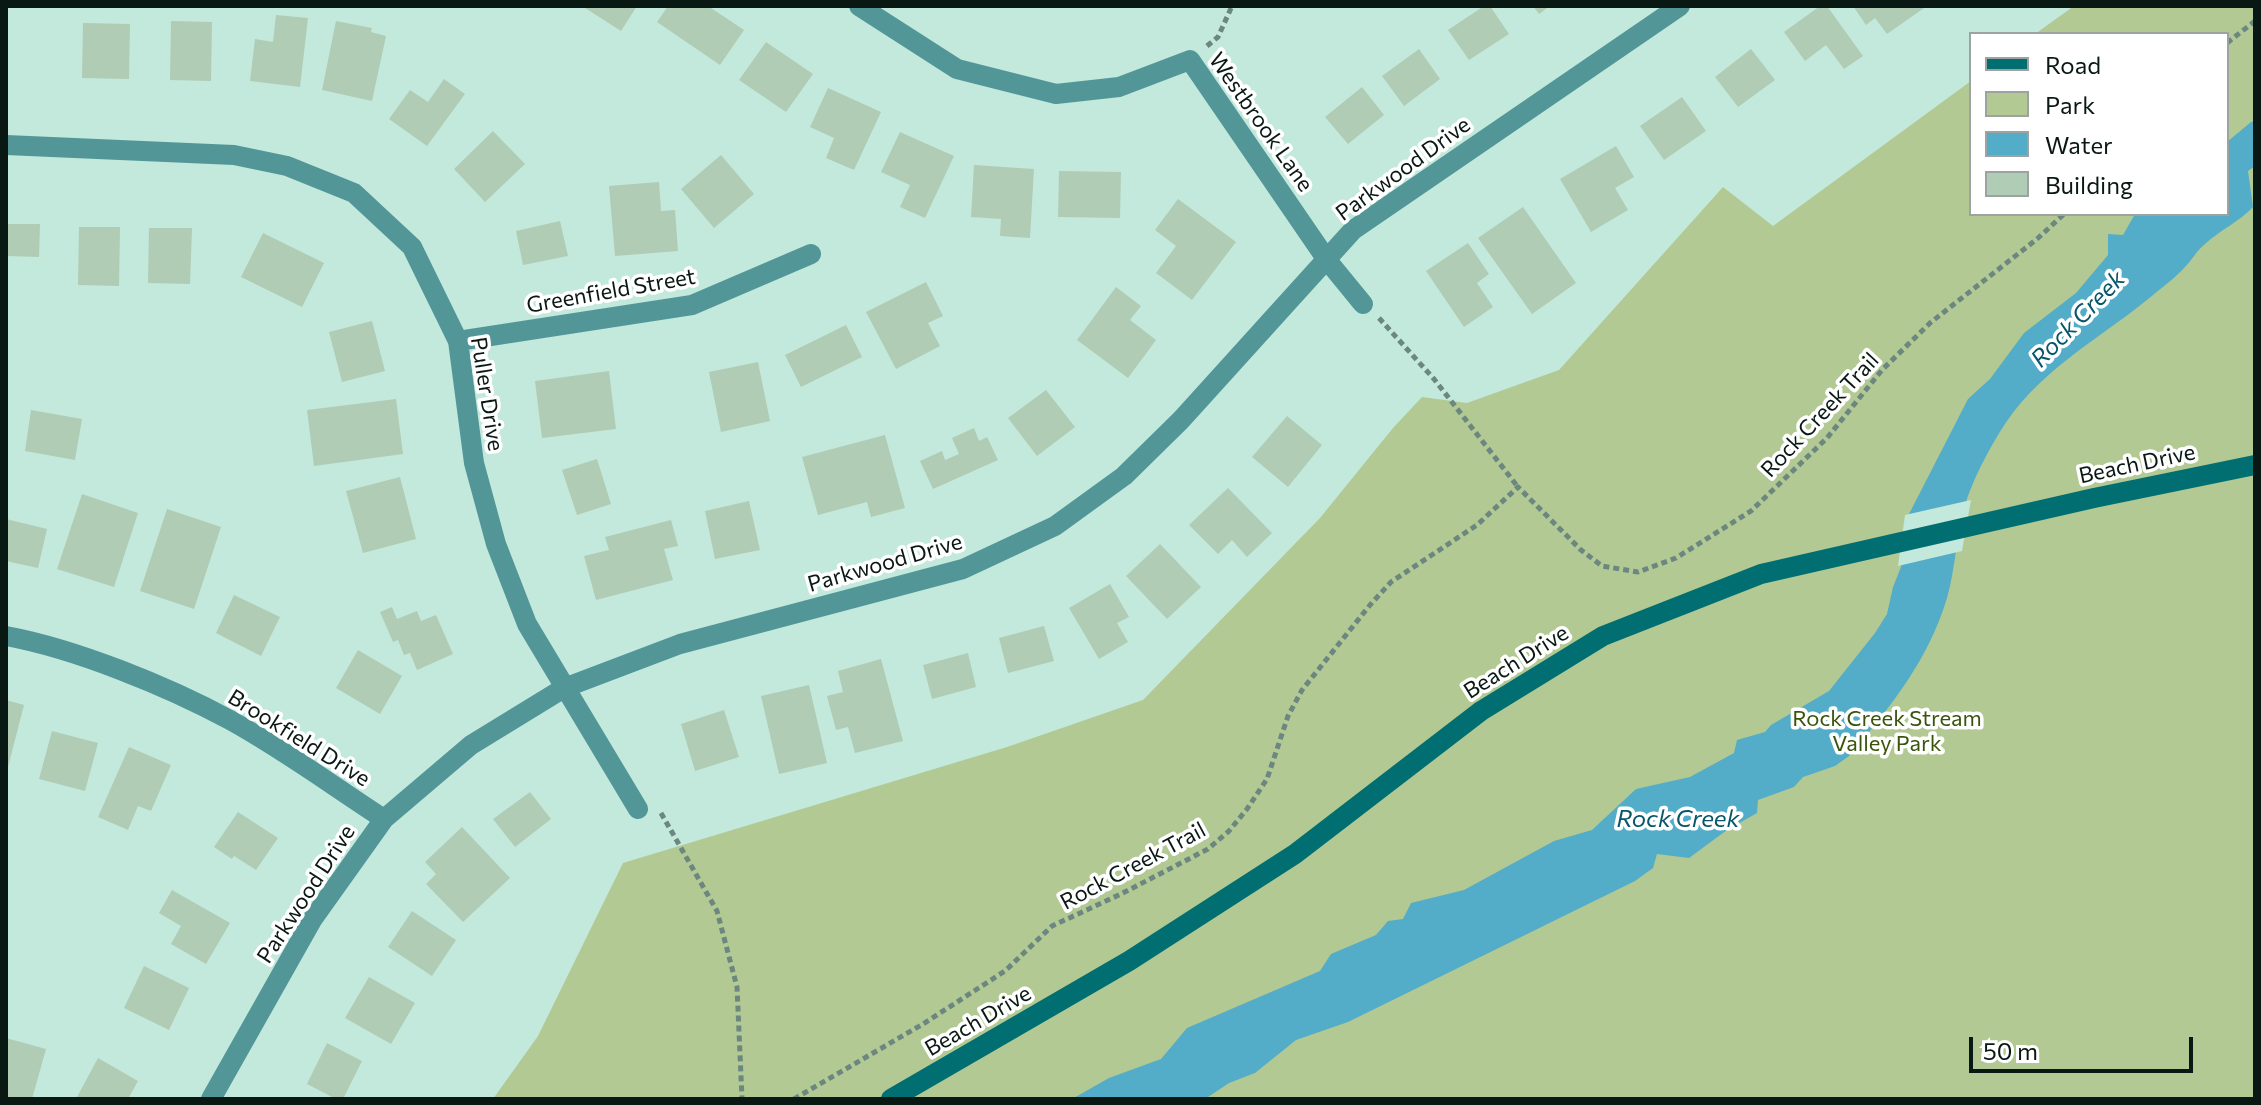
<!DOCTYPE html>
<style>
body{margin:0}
#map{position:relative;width:2261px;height:1105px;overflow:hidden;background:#c2e9dc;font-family:Commissioner,sans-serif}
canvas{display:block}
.frame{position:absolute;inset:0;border:8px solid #0a1814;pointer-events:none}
.legend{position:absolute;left:1969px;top:32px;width:260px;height:184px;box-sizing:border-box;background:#fff;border:2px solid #9da3a1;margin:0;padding:10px 14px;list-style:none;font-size:24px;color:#0a1814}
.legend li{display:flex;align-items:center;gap:16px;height:40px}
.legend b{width:40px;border:2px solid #9da3a1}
.scale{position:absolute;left:1969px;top:1037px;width:224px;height:36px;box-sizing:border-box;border:4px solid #0a1814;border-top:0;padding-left:10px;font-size:24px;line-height:28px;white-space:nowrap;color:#0a1814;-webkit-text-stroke:6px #fff;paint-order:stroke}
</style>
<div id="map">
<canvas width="2261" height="1105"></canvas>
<div class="frame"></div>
<ul class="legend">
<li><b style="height:10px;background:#016f71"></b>Road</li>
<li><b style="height:22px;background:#b2c994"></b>Park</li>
<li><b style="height:22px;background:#53acc8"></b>Water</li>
<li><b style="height:22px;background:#b0ccb5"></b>Building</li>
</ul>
<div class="scale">50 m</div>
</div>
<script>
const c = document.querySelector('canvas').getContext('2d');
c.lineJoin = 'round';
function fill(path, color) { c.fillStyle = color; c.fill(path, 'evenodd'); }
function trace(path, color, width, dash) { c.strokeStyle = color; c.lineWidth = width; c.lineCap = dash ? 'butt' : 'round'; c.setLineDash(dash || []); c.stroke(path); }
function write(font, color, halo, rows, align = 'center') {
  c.font = font + ' Commissioner,sans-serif'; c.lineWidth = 7; c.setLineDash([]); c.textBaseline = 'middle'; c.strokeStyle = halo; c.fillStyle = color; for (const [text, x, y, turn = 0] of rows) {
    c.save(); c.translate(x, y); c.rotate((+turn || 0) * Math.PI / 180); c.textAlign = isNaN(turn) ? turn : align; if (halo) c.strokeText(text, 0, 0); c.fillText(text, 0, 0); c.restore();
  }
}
fill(new Path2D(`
 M 2074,6 L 2255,6 L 2255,1099 L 493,1099 L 538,1036 L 623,863 L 1007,747 L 1143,700 L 1320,518 L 1393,428 L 1422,397 L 1467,403 L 1559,370 L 1723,187 L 1773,226 L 1971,81 L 1971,214 L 2227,214 L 2227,34 L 2035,34 Z`), '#b2c994');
fill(new Path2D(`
 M 2255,121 L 2255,166 L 2248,171 L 2253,207 C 2239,222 2220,230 2205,244 C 2197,250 2192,260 2185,267 C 2176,277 2164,286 2153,295 C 2104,336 2045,366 2007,421 C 1992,443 1974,477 1966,502 C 1956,533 1956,567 1947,598 C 1929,659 1890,708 1849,756 L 1835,766 L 1803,777 L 1794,787 L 1758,800 L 1757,813 L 1727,830 L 1689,858 L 1657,854 L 1653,868 L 1635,881 L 1348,1022 L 1296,1040 L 1255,1073 L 1229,1083 L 1205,1099 L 1072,1099 L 1109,1078 L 1161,1059 L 1187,1028 L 1320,971 L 1331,954 L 1376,935 L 1388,921 L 1403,919 L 1411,903 L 1464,890 L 1554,841 L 1592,830 L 1636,789 L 1690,777 L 1734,753 L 1737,740 L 1765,732 L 1771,725 L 1829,691 L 1875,633 L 1887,614 L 1893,587 L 1901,567 L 1908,516 L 1968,399 L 1990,379 L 2024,333 L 2076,293 L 2108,255 L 2108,234 L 2123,235 L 2135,214 L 2227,214 L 2227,142 L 2251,122 Z`), '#53acc8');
fill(new Path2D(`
 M 1971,500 L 1962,551 L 1898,566 L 1905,515 Z`), '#c2e9dc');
fill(new Path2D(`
 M 582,6 L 637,6 L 621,31 Z
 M 668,6 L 708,6 L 744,30 L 720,65 L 657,22 Z
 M 1484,6 L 1490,6 L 1509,34 L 1469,60 L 1448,30 Z
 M 1533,6 L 1550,6 L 1539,14 Z
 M 1820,6 L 1827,6 L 1863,56 L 1844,69 L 1826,45 L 1805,61 L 1784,32 Z
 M 1853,6 L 1927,6 L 1887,34 L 1875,18 L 1866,25 Z
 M 276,15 L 308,18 L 300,87 L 250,81 L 255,39 L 273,42 Z
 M 171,21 L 212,22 L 211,81 L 170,80 Z
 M 336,21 L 372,28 L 371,32 L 386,36 L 372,101 L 322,90 Z
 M 83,23 L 130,24 L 129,79 L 82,78 Z
 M 766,42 L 813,74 L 786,112 L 739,80 Z
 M 1419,49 L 1440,79 L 1404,106 L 1382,76 Z
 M 1751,49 L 1775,80 L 1738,107 L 1715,77 Z
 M 444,79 L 465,94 L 427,146 L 389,119 L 410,90 L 428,102 Z
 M 1362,87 L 1384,115 L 1348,144 L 1325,117 Z
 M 828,88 L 881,112 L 854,170 L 826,158 L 834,138 L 810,127 Z
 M 1682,97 L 1706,131 L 1664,160 L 1640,126 Z
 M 493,131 L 525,164 L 485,202 L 454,169 Z
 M 900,132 L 954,156 L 925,218 L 900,207 L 910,185 L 881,172 Z
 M 1616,146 L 1634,177 L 1615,188 L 1628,210 L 1591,232 L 1560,179 Z
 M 721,155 L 754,194 L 714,228 L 681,189 Z
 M 974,165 L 1034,169 L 1030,238 L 1000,236 L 1001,219 L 971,217 Z
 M 1059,171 L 1121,172 L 1120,218 L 1058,217 Z
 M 659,182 L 661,211 L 675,210 L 678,251 L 615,256 L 609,186 Z
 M 1178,199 L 1236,242 L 1192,300 L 1156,273 L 1176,246 L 1155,230 Z
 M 1523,207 L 1576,283 L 1532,314 L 1478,238 Z
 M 560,221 L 568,256 L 523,265 L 516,231 Z
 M 6,224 L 40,224 L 39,257 L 6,256 Z
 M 79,227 L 120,227 L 119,286 L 78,285 Z
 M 149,228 L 192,228 L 190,284 L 148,283 Z
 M 263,233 L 324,263 L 302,307 L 241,277 Z
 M 1468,243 L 1489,274 L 1477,283 L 1493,307 L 1464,327 L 1426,271 Z
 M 926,282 L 943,316 L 928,323 L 940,346 L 896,369 L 866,312 Z
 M 1116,287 L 1141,306 L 1130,320 L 1156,340 L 1128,378 L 1077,340 Z
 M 372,321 L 385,371 L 342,382 L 329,332 Z
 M 846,325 L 862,357 L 801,387 L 785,355 Z
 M 758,362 L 770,421 L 721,432 L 709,372 Z
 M 609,371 L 616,429 L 542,438 L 535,381 Z
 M 1046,390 L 1075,427 L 1037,456 L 1008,418 Z
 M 396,399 L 403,454 L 314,466 L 307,410 Z
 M 31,410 L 82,419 L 75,460 L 25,451 Z
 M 1287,416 L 1322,445 L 1288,487 L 1252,457 Z
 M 974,428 L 979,441 L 987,437 L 998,460 L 933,489 L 920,461 L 942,451 L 945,460 L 959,454 L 952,438 Z
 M 885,435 L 905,508 L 871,517 L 867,502 L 818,515 L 802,457 Z
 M 597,459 L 611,504 L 577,515 L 562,470 Z
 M 400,477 L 416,539 L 363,553 L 346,491 Z
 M 1228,488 L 1272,533 L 1247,557 L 1232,540 L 1218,554 L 1189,525 Z
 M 82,494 L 138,513 L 114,587 L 57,569 Z
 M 749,501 L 760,550 L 715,559 L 705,511 Z
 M 167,509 L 221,527 L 194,609 L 140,591 Z
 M 6,519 L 47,529 L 38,568 L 6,561 Z
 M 671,520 L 678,546 L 664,549 L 673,580 L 596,600 L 584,556 L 609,550 L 605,537 Z
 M 1160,544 L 1201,587 L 1167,619 L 1126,576 Z
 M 1110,584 L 1129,617 L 1117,623 L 1128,642 L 1099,659 L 1069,608 Z
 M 234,595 L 280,617 L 261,656 L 216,633 Z
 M 392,607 L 397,619 L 417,611 L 421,621 L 436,615 L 453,654 L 417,670 L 410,653 L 404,655 L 398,640 L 393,642 L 380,612 Z
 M 1044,626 L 1054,661 L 1008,673 L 999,638 Z
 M 358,650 L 402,676 L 380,714 L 336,688 Z
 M 968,653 L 976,687 L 932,699 L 923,665 Z
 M 881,659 L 903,741 L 855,753 L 848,727 L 836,730 L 827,696 L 843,692 L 838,671 Z
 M 809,685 L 827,763 L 779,774 L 761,696 Z
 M 6,700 L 24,705 L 7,771 L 6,771 Z
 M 724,710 L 739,757 L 695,771 L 681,724 Z
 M 52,731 L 98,743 L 85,791 L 39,779 Z
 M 129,747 L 171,765 L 151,811 L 138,806 L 128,830 L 98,817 Z
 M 530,792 L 551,819 L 515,847 L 493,819 Z
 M 238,812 L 278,838 L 256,870 L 234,856 L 232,859 L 214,847 Z
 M 462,827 L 510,878 L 463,922 L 426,884 L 436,874 L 425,862 Z
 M 172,890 L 230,923 L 206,964 L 171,944 L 181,926 L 159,913 Z
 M 412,911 L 456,940 L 432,976 L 388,947 Z
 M 144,966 L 189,988 L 169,1030 L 124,1008 Z
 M 369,977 L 415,1003 L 391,1044 L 345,1018 Z
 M 6,1038 L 46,1049 L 32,1099 L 6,1099 Z
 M 327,1043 L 362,1061 L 343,1099 L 336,1099 L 307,1084 Z
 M 98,1058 L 138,1081 L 128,1099 L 76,1099 Z`), '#b0ccb5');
trace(new Path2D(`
 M 2227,43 L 2255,21
 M 1207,46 L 1218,37 L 1232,6
 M 1379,318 L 1434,379 L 1518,487
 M 661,813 L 717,911 L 737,987 L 742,1099
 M 794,1099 L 923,1024 L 1005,971 L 1052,926 L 1121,894 L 1208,849 L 1229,831 L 1247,809 L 1267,779 L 1288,716 L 1302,690 L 1370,605 L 1391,582 L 1477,525 L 1518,487 L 1581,550 L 1602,566 L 1638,572 L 1676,558 L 1751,511 L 1827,438 L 1882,370 L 1930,323 L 2037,239 L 2064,214`), '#6c877f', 5, [6, 4]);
trace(new Path2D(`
 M 859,6 L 957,69 L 1056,94 L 1119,87 L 1190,60 L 1327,260 L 1363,304
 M 6,145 L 234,155 L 287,166 L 354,193 L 412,247 L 458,341 L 474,463 L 496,544 L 527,624 L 638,809
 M 458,341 L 692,305 L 811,254
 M 6,636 C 76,649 167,686 230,720 C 283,749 333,786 384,819
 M 211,1099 L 312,920 L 384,819 L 471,745 L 564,688 L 680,644 L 963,569 L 1055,526 L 1124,476 L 1181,420 L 1353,230 L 1680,6`), '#539698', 20);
trace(new Path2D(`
 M 891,1099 L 1129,961 L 1295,854 L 1481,711 L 1603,636 L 1761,574 L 2094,498 L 2255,465`), '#016f71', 20);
write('22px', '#0a1814', '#fff', [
 ["Westbrook Lane",1261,122,55],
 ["Parkwood Drive",1403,169,-36],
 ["Greenfield Street",611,291,-10],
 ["Puller Drive",487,394,81],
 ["Rock Creek Trail",1820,415,-47],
 ["Beach Drive",2137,464,-12],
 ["Parkwood Drive",885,563,-16],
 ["Beach Drive",1516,662,-32],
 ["Brookfield Drive",299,738,32],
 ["Rock Creek Trail",1133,866,-28],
 ["Parkwood Drive",306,894,-57],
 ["Beach Drive",978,1021,-30]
]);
write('22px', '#3b540c', '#fff', [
 ["Rock Creek Stream",1887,719],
 ["Valley Park",1887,744]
]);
write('italic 24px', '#075669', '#fff', [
 ["Rock Creek",2078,319,-46],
 ["Rock Creek",1678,819]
]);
</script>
